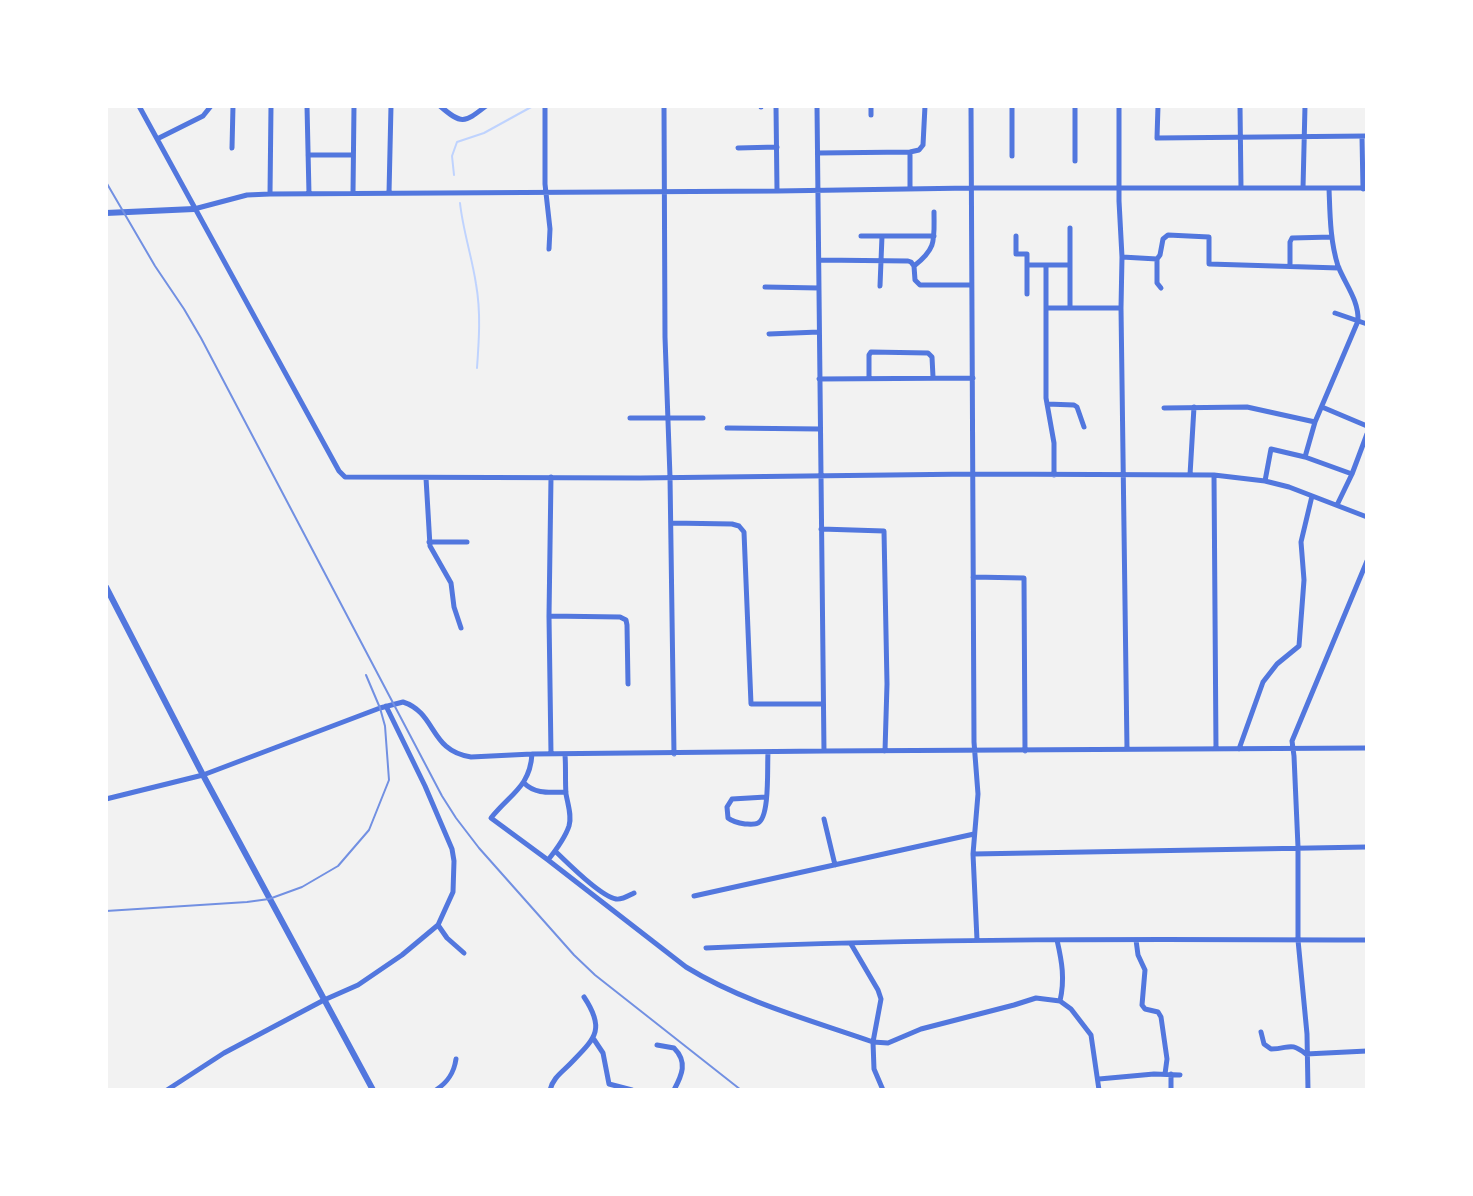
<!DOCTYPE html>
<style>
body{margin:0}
#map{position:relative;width:1473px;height:1196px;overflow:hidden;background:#f2f2f2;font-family:"Nunito Sans",sans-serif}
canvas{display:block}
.frame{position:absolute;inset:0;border:108px solid #fff;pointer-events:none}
</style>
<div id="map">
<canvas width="1473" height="1196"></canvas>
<div class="frame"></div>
</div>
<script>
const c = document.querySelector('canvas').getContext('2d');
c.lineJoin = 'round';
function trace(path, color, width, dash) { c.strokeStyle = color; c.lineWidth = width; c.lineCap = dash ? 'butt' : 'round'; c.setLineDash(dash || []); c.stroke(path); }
trace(new Path2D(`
 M 454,175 L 452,156 L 457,142 L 484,133 L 533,106
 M 460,203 C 463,231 472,257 476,284 C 481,312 479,340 477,368`), '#bfd3fe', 2);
trace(new Path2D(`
 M 139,106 L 339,471 L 345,477 L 640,478 L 973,474 L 1214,475 L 1265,481 L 1289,487 L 1367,517
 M 307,106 L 309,194
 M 440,106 C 462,125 464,123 486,106
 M 545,106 L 545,184 L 550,229 L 549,249
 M 664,106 L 665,337 L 670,477 L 674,754
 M 761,106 L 761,107
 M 776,106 L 777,191
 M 817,106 L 824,751
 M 871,106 L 871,115
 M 971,106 L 974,742 L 978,794 L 973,854 L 977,940
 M 1075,106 L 1075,161
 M 1119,106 L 1119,201 L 1122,257 L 1121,308 L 1127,749
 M 1158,106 L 1157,138 L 1367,136
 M 1240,106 L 1241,188
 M 1362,137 L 1363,189
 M 157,139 L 203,116 L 211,106
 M 232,148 L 233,106
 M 738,148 L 777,147
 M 818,153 L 910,152 L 919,150 L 923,145 L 925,106
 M 308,155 L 352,155
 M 1012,156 L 1012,106
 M 1303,188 L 1305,106
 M 910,189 L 910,152
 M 353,193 L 354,106
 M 389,193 L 391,106
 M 270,194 L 271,106
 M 194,209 L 247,195 L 270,194 L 777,191 L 971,188 L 1367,188
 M 861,236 L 934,236
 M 1016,236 L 1016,254 L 1027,254 L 1027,294
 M 1122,257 L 1157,259
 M 819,260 L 908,261 L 911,262 L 914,266
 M 1027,265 L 1070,265
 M 1046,265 L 1046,398 L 1054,443 L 1054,475
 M 914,266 L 915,280 L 920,285 L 971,285
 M 914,266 C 937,248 934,240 934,212
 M 1290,266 L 1290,242 L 1292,238 L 1332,237
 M 880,286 L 882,236
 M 765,287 L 819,288
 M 1161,288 L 1157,283 L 1157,259 L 1160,255 L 1163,239 L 1168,235 L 1209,237 L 1209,264 L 1339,268
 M 1046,308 L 1121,308
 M 1070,308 L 1070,228
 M 1335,313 L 1367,324
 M 769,334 L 819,332
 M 869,378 L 869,355 L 871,352 L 928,353 L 932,357 L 933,377
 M 819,379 L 973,378
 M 1047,404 L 1074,405 L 1077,407 L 1084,427
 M 1322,407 L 1367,426
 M 1164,408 L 1247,407 L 1315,422
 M 630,418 L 703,418
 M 727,428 L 820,429
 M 1305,457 L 1315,422 L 1358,321 C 1359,300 1345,284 1338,266 C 1330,241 1330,214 1329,188
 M 1190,475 L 1194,407
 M 1214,475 L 1216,749
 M 551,477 L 549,616 L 551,754
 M 426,478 L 430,546 L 451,583 L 454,607 L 461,628
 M 1265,481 L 1271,449 L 1305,457 L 1352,474
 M 1337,505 L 1352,474 L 1367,434
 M 671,523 L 732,524 L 739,526 L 744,532 L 751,704 L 823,704
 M 821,529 L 884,531 L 887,684 L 885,751
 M 429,542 L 467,542
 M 973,577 L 1024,578 L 1025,751
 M 549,616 L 620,617 L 626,620 L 627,625 L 628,684
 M 1239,749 L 1263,682 L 1277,664 L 1299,646 L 1304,580 L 1301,542 L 1312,496
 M 532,754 C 530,787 510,794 491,818 L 548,860 L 686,967 C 743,1002 810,1020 873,1042 L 888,1043 L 921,1029 L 1014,1005 L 1036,998 L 1060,1001 L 1071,1009 L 1091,1035 L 1099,1090
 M 524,783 C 536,795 551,792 566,792
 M 766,797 L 732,799 L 727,807 L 728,818 C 733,822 738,823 745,824 C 748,824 755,825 758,823 C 770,817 767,767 768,753
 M 106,799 L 203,775 L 380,708 L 403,702 C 437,713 429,751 471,757 L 532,754 L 824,751 L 1367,748
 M 824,819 L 835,865
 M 555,851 C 568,863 600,896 616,899 C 622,900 628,896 634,893
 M 973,854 L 1367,847
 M 548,860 C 556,850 565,838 569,826 C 572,816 568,805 566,794 C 565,781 566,767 565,755
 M 694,896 L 974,834
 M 438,925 L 447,938 L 464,953
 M 1057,940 C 1062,962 1065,979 1060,1001
 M 1136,940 L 1138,955 L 1145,970 L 1142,1005 L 1145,1009 L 1158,1012 L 1161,1017 L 1167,1059 L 1165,1074
 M 851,944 L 878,990 L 881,999 L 873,1042 L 874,1069 L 883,1090
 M 706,948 C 926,938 1147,939 1367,940
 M 1261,1032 L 1264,1044 L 1271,1049 C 1290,1049 1289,1041 1306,1054 L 1367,1051
 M 593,1038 L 603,1053 L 609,1084 L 632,1090
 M 657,1045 L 674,1048 C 688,1062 682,1075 674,1090
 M 1099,1079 L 1154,1074 L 1180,1075
 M 167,1090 L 224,1053 L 324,1000 L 358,985 L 402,955 L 438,925 L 453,892 L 454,861 L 452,849 L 425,786 L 386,706
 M 436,1090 C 448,1082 454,1073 456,1059
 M 550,1090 C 553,1078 561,1073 570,1064 C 595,1038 606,1030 584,997
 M 1171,1090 L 1171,1074
 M 1308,1090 L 1307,1034 L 1298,940 L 1298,847 L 1294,756 L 1292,741 L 1367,561`), '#5277de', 5);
trace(new Path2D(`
 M 106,213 L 194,209
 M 106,587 L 203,775 L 373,1090`), '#5277de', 6);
trace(new Path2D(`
 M 106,182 L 155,266 L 184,309 L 201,338 L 442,796 L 456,818 L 479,848 L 574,955 L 595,975 L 741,1090
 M 106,911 L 247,902 L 269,899 L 302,887 L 338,866 L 369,830 L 389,780 L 385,726 L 380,708 L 366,675`), '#7290e2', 2);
</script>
